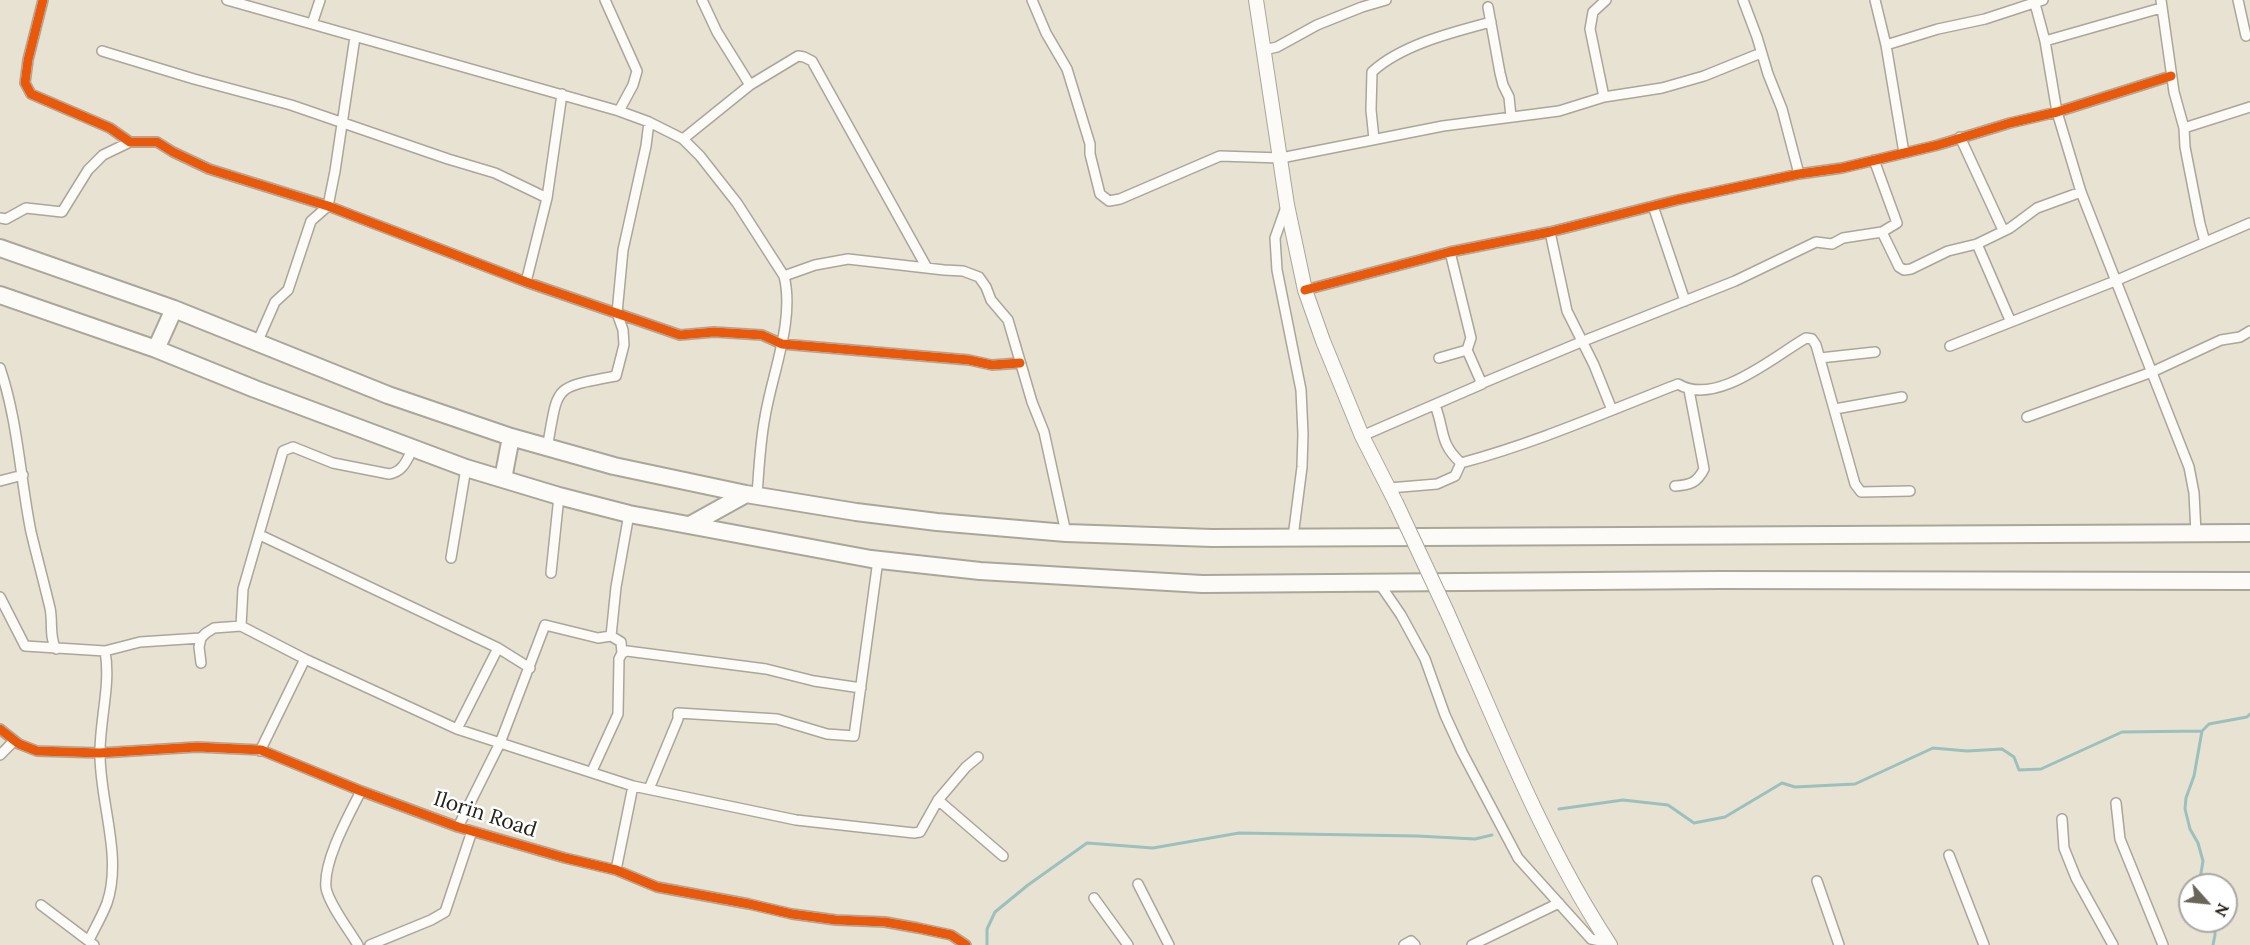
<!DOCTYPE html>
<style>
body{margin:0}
#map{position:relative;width:2250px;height:945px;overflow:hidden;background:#e8e2d3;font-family:Lora,serif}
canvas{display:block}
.north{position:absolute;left:2178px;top:873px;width:60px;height:60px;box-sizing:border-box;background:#fff;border:2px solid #a8a7a3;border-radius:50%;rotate:117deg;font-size:16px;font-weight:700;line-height:24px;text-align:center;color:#262218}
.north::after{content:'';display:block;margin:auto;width:21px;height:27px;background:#6a6559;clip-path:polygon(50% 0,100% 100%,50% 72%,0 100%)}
</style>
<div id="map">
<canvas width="2250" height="945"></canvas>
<div class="north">N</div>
</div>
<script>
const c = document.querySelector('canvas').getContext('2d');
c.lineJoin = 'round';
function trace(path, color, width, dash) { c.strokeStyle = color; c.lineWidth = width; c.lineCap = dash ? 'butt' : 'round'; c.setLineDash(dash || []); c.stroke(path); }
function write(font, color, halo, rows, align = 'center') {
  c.font = font + ' Lora,serif'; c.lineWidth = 5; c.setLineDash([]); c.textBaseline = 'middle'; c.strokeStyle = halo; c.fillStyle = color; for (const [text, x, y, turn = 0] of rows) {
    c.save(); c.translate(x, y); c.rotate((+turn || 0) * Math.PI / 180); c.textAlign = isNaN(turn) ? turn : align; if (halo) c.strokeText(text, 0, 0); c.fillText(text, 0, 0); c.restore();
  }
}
trace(new Path2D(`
 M 1559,809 L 1623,800 L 1668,805 L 1694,823 L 1725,817 L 1782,783 L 1795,787 L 1855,784 L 1933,748 L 1967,751 L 2002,749 L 2014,757 L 2019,770 L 2041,769 L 2122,732 L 2202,731
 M 2199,885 L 2203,861 L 2198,843 L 2190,829 L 2185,809 L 2186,798 L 2194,776 L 2202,731 L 2209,724 L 2247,717 L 2250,714
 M 987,945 L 987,929 L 995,912 L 1028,885 L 1087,843 L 1153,848 L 1239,833 L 1417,836 L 1475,839 L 1492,835
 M 2213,945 L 2215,935 L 2214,921`), '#9bc0bd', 3);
const street = new Path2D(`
 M 43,0 L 28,60 L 25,83 L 31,94 L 110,128 L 130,142 L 157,142 L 173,152 L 209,169 L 328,206 L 526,282 L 680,335 L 714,332 L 762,335 L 782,344 L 969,360 L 992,365 L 1020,363
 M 227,0 L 619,111 L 649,122 L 683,139 L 700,156 L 737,203 L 784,276 C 795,320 772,374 765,417 C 760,443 759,469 757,495
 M 605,0 L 637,71 L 633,85 L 619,111
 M 702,0 L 717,32 L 750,85
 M 1032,0 L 1046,33 L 1067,69 L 1090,144 L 1090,154 L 1100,194 L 1109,201 L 1120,199 L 1220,156 L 1281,158 L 1443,126 L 1559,111 L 1604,97 L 1662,88 L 1704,76 L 1761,53
 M 1743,0 L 1757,37 L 1768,74 L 1782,109 L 1799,174
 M 1875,0 L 1886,45 L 1904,153
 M 2034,0 L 2045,41 L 2057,112 L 2081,192 L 2189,467 L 2194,493 L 2196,533
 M 2161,0 L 2174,92 L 2184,128 L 2185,147 L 2200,224 L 2205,242
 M 2238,0 L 2246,36
 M 1488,7 L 1500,73 L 1503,85 L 1509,97 L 1511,117
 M 312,24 L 320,0
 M 2045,41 L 2161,8
 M 1886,45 L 1938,29 L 1985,19 L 2043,0
 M 1264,50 L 1277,47 L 1317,25 L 1362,7 L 1386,0
 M 102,51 L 194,79 L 291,105 L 448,159 L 495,173 L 547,198
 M 1604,97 L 1590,29 L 1593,12 L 1606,0
 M 2184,128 L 2250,107
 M 1960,137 L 2003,230
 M 683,139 L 750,85 L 798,56 L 804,57 L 812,61 L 927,268
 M 1374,139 L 1371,110 L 1372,72 C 1401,45 1453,32 1491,22
 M 1874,160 L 1897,223 L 1882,232 L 1899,267 L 1904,270 L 1911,269 L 1948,251 L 1977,244 L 2010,228 L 2037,208 L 2081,192
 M 1653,206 L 1685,301
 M 1286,207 L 1275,238 L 1277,270 L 1301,390 L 1303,434 L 1302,467 L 1293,537
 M 0,218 L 6,219 L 26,208 L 62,212 L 88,170 L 103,155 L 130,142
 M 1550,232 L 1567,311 L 1594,365 L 1612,410
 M 1977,244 L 2010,320
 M 784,276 L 815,265 L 848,259 L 944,270 L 963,271 L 979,277 L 986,287 L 991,300 L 1008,320 L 1032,402 L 1044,432 L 1066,533
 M 526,282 L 547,198 L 562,94
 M 1305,290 L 1450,252 L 1550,232 L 1677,200 L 1799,174 L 1842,168 L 1938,145 L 2010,123 L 2057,112 L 2171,76
 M 257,343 L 275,302 L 288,290 L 311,221 L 328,206 L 335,171 L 355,37
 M 1950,346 L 2115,281 L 2250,223
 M 1439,358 L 1467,350
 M 1820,358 L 1875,352
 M 0,368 C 18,421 20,477 31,532 C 37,557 44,583 50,608 C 53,622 49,637 56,649
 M 1478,385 L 1581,342 L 1735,281 L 1816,242 L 1832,244 L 1843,238 L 1882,232
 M 1435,405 C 1445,431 1439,443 1461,463
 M 1835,409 L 1902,397
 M 2027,417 L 2152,372 L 2221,340 L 2240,337 L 2250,331
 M 1362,436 L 1482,384 L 1467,350 L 1471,338 L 1450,252
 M 547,448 C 559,385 551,388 616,376 L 624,345 L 623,330 L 617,313 L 623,250 L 646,146 L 649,122
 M 0,481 L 23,475
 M 1675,486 C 1690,485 1697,483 1704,469 L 1689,390
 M 1389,488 L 1437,484 L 1455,476 L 1461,463 C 1536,443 1606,412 1678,384 C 1716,407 1773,357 1806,338 L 1812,339 L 1816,345 L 1855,484 L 1861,492 L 1910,491
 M 260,535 L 498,648 L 530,668
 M 451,558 L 466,468
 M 551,573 L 559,496
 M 1379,583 L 1401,615 L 1425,659 L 1445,715 L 1462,752 L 1518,858 L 1591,939 L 1609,943
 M 0,597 L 25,646 L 105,651 L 140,642 L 201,638
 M 241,626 L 243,589 L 283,451 L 293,447 L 333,463 L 389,474 C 403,472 407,460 413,448
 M 622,653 L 627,651 L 766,669 L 814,681 L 861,688
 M 201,663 L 199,647 L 201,638 L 206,633 L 214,628 L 241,626 L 305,659 L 457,729 L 633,786 L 796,820 L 914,833 L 920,832 L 938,800 L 966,767 L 978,757
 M 0,729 L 19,744 L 37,751 L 100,753 L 197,747 L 261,750 L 361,791 L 458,827 L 565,858 L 616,870 L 657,887 L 749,904 L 792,914 L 836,920 L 885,922 L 918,928 L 951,935 L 966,945
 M 457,729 L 498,648
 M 260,751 L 305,659
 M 0,755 L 14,741
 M 592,771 L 618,714 L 619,659 L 622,653 L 621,642 L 611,636 L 616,587 L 629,514
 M 649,789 L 678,719 L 678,713 L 777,719 L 827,734 L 854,736 L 878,560
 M 938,800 L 1003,856
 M 2116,803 L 2120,839 L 2163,945
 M 2062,819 L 2064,848 L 2076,878 L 2113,945
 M 458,827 L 500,743 L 545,625 L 598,638 L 611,636
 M 1949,855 L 1984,945
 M 616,870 L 633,786
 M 1817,881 L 1839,945
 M 1138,884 L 1169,945
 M 1094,898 L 1128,945
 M 41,905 L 94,945
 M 89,940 C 95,928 102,916 107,903 C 123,856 99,800 100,752 C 100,718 111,684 105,651
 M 358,945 C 349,930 329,904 326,888 C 323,861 349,815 361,791
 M 370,945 L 431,920 L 445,912 L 472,831
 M 1404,945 L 1411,941 L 1415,945
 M 1472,945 L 1559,903`);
const secondary = new Path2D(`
 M 1256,0 L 1287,205 L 1305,290 L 1323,341 L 1362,436 L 1396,503
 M 1447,612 C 1497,724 1542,842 1610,945`);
const highway = new Path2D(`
 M 0,248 L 174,309 L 388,395 L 511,437 L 614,466 L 746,494 L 856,512 L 937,522 L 1066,533 L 1212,538 L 2250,533
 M 0,295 L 156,349 L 255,389 L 466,468 L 559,496 L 629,514 L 871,559 L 980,571 L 1202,584 L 1720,580 L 2250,581
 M 156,349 L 174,309
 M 503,479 L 511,437
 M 690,525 L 746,494`);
trace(street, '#aaa69a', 12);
trace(secondary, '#aaa69a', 16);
trace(highway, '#aaa69a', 20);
trace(street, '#fcfbf8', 9);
trace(secondary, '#fcfbf8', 14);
trace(highway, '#fcfbf8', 16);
const secondaryBridge = new Path2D(`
 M 1396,503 L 1447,612`);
trace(secondaryBridge, '#aaa69a', 16, []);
trace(secondaryBridge, '#fcfbf8', 14);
trace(new Path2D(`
 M 43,0 L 28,60 L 25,83 L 31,94 L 110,128 L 130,142 L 157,142 L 173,152 L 209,169 L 328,206 L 526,282 L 680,335 L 714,332 L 762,335 L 782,344 L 969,360 L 992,365 L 1020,363
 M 1305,290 L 1450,252 L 1550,232 L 1677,200 L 1799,174 L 1842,168 L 1938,145 L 2010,123 L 2057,112 L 2171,76
 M 0,729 L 19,744 L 37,751 L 100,753 L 197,747 L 261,750 L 361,791 L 458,827 L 565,858 L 616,870 L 657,887 L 749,904 L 792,914 L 836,920 L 885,922 L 918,928 L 951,935 L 966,945`), '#e8590c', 9);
write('21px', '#262218', '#fff', [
 ["Ilorin Road",485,815,18]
]);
</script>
